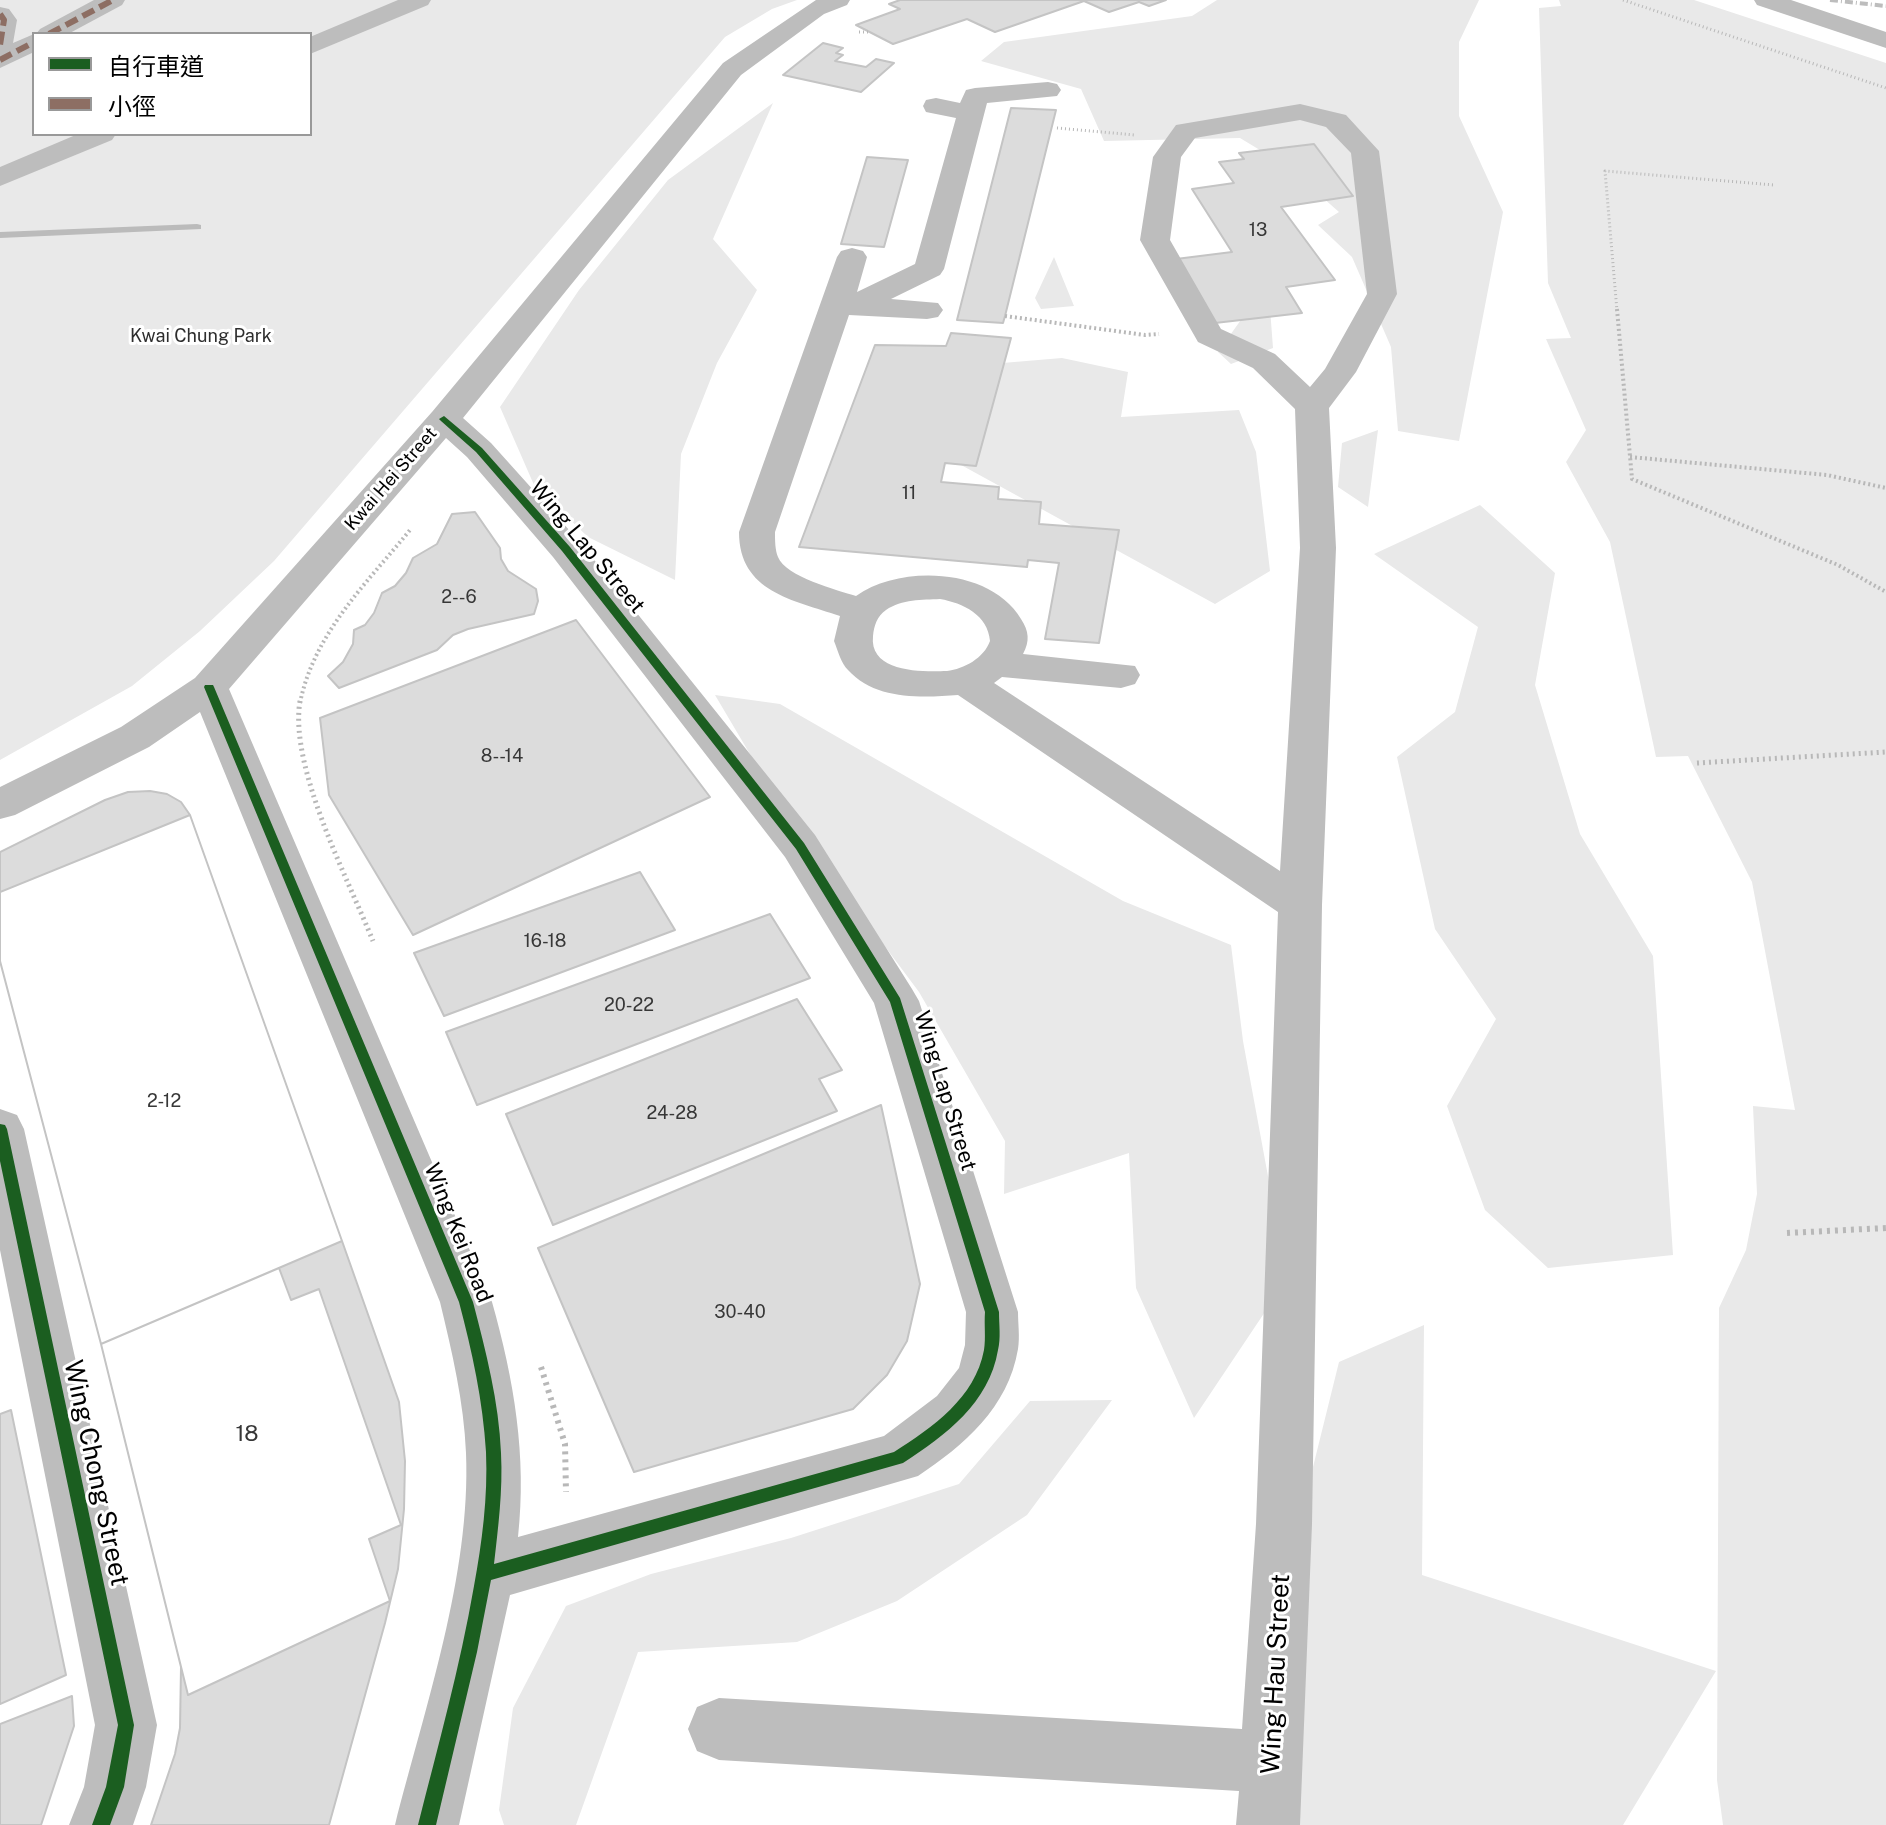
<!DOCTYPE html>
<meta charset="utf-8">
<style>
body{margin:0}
#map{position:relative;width:1886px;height:1825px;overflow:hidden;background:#fff;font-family:"Public Sans","Noto Sans TC",sans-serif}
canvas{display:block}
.legend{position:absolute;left:32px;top:32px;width:280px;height:104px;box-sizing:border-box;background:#fff;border:2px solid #999;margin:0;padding:10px 14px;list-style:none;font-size:24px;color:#000}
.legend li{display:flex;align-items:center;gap:16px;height:40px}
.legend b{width:40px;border:2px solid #999}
</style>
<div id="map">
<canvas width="1886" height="1825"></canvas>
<ul class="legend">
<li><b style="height:10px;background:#1b5e20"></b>自行車道</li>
<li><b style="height:10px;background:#8d6e63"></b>小徑</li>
</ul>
</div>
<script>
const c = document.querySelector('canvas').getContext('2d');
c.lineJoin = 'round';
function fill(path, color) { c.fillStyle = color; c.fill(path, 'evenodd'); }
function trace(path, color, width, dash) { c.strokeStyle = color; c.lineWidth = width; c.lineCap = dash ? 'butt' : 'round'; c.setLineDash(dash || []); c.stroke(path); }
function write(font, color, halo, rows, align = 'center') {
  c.font = font + ' "Public Sans",sans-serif'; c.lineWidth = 6; c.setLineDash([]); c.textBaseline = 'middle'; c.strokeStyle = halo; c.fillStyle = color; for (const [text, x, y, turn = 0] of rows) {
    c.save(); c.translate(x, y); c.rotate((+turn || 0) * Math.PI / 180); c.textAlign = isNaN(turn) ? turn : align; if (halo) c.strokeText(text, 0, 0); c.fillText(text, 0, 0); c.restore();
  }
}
fill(new Path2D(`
 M 0,0 L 797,0 L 772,9 L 725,37 L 274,561 L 200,631 L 132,686 L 0,760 ZM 34,34 L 310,34 L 310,134 L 34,134 Z
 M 1217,0 L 1479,0 L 1459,42 L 1459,116 L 1503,212 L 1459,441 L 1398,431 L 1391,347 L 1352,257 L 1318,225 L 1339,212 L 1288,167 L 1240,138 L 1104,141 L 1081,89 L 981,61 L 1004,42 L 1192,16 Z
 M 1559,0 L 1694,0 L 1886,63 L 1886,1825 L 1723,1825 L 1717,1780 L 1719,1308 L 1746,1250 L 1757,1194 L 1753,1106 L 1795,1110 L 1752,882 L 1688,756 L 1656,757 L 1610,542 L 1566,462 L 1586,430 L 1546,339 L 1571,338 L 1548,283 L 1539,8 L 1561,6 Z
 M 773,103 L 713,239 L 757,290 L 717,363 L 681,454 L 675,580 L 588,537 L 534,485 L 500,407 L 579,290 L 668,180 Z
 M 1054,257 L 1074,306 L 1041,309 L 1035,298 Z
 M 1268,282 L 1273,348 L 1231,364 L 1218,352 Z
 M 1062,358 L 1128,372 L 1121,417 L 1239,410 L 1256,452 L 1270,571 L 1215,604 L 910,437 L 943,368 Z
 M 1378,430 L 1368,507 L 1338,487 L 1342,443 Z
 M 1480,505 L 1555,573 L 1535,685 L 1580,834 L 1653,956 L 1673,1255 L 1548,1268 L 1485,1210 L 1447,1106 L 1496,1019 L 1435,929 L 1397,757 L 1455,712 L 1478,627 L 1374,554 Z
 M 715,695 L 780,704 L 1123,901 L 1231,945 L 1243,1041 L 1287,1279 L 1194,1418 L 1136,1288 L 1129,1153 L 1004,1194 L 1005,1141 L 919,992 L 783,810 Z
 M 1424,1325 L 1422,1575 L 1716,1671 L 1623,1825 L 1283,1825 L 1261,1677 L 1339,1362 Z
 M 1112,1400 L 1027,1515 L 897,1601 L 797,1642 L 638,1652 L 576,1825 L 504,1825 L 499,1810 L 513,1708 L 566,1606 L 651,1574 L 791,1538 L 959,1484 L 1030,1401 Z`), '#e9e9e9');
fill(new Path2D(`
 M 197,224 L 201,225 L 201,229 L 0,238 L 0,232 Z`), '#bbb');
const building = new Path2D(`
 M 900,0 L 1166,0 L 1149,6 L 1139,2 L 1109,12 L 1084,1 L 995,32 L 967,19 L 893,44 L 856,25 L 900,9 L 889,4 Z
 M 823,43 L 843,48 L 836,53 L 843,55 L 835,61 L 866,67 L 876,59 L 894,63 L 861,92 L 783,75 Z
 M 1011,108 L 1056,110 L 1005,316 L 1003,323 L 957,320 Z
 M 1314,144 L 1353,196 L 1281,207 L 1335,280 L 1286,287 L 1302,313 L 1215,323 L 1176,259 L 1232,252 L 1192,189 L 1234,183 L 1219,162 L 1244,159 L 1239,153 Z
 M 867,157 L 908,160 L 884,247 L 841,244 Z
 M 951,333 L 1011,338 L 976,466 L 945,463 L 941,482 L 999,487 L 998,499 L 1041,502 L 1039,524 L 1119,530 L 1099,643 L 1045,639 L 1059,563 L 1028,560 L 1027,567 L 799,547 L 875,345 L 946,346 Z
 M 475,512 L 500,548 L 501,559 L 508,571 L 536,589 L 538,601 L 534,614 L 468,629 L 453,635 L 437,650 L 339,688 L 328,676 L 343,662 L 353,644 L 354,630 L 365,625 L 374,613 L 382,593 L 395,586 L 406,573 L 413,558 L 437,544 L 452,514 Z
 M 576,620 L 710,797 L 413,935 L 329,795 L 320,718 Z
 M 150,791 L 167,794 L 181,802 L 190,815 L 342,1241 L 101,1344 L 0,961 L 0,852 L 105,800 L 128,792 Z
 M 190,815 L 342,1241 L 101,1344 L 0,961 L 0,892 Z
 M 640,872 L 675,930 L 444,1016 L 414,953 Z
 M 770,914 L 810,978 L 477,1105 L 446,1032 Z
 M 797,999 L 842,1070 L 819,1079 L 837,1111 L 553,1225 L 506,1114 Z
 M 881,1105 L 920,1284 L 907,1341 L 887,1375 L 853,1409 L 634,1472 L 538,1248 Z
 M 342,1241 L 399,1402 L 405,1461 L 404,1509 L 398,1569 L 385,1623 L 329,1825 L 151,1825 L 175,1754 L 180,1728 L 181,1667 L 101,1344 Z
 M 279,1268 L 291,1300 L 319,1289 L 401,1525 L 369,1539 L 390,1601 L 188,1695 L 101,1344 Z
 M 11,1410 L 66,1675 L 0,1704 L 0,1414 Z
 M 72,1696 L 74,1726 L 41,1825 L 0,1825 L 0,1724 Z`);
fill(building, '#dcdcdc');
trace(building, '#c4c4c4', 2);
trace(new Path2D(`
 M 1623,0 L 1886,88
 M 859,32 L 870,32
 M 1057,128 L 1135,135
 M 1617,311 L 1605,171 L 1774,185`), '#b8b8b8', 3, [1, 3]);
trace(new Path2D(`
 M 1617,309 L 1632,479 L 1838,565 L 1886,592
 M 1005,316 L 1145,335 L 1159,334
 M 1630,457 L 1827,475 L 1886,488
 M 300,703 C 314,633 367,583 410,530`), '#b8b8b8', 4, [2, 3]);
trace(new Path2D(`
 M 300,701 C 289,767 348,879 373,941
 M 1697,763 L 1886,752`), '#b8b8b8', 5, [2, 4]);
trace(new Path2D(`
 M 1787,1233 L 1886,1228
 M 541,1367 L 565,1444 L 566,1492`), '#b8b8b8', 6, [3, 5]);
fill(new Path2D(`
 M 94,0 L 125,0 L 122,5 L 68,34 L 36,34 L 40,29 Z
 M 398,0 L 431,0 L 428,5 L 310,54 L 310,37 Z
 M 816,0 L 850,0 L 847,5 L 824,14 L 741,75 L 463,418 L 491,443 L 579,541 L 815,835 L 912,989 L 919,1001 L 1018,1312 C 1018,1324 1020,1337 1018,1349 C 1008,1408 964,1445 918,1476 L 510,1595 L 459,1825 L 395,1825 C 425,1707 471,1575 466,1453 C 464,1402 452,1352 440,1302 L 200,712 L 149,747 L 15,815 L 0,819 L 0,787 L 121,727 L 195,678 L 432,412 L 723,63 ZM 446,438 L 467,457 L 553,557 L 785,857 L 874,1003 L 966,1312 L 965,1345 L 959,1368 L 937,1396 L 884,1436 L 518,1537 C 527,1456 514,1380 492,1302 L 229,689 Z
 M 1754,0 L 1791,0 L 1886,32 L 1886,48 L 1757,5 Z
 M 0,7 L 9,9 L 17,20 L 13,43 L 34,34 L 34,52 L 0,68 Z
 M 1048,82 L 1057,84 L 1061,90 L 1057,96 L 987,103 L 944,269 L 940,275 L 891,299 L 938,303 L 943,310 L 938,317 L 927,319 L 849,315 L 775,532 C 775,540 775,550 778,557 C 786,577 837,590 856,596 C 901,564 991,568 1021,619 C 1029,631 1030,641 1023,654 L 1135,666 L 1140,675 L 1135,684 L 1121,688 L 1002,677 L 994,683 L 1280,871 L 1300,548 L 1295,409 L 1253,368 L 1198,342 L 1140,240 L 1153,157 L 1176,125 L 1300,104 L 1346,115 L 1379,151 L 1397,294 L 1356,372 L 1329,408 L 1336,548 L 1322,905 L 1312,1524 L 1300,1825 L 1236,1825 L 1239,1791 L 719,1760 L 697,1751 L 688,1729 L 697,1707 L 719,1698 L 1242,1729 L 1256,1524 L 1278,912 L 958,695 C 921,698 875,700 848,670 C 841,663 838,651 834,641 L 840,616 C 793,600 739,592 739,532 L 837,257 L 841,251 L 852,248 L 863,251 L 867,257 L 857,292 L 915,264 L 956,118 L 926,112 L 923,106 L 926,100 L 936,98 L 960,103 L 966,90 L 975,88 ZM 1300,120 L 1326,127 L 1351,153 L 1367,294 L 1325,369 L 1310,387 L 1275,354 L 1221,329 L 1170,240 L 1181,157 L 1195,138 ZM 940,599 C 963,603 988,615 990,641 C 984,658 964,669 947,671 C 923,672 869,673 873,636 C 874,626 877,616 886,610 C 902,599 922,600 940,599 Z
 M 78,134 L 116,134 L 112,140 L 0,186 L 0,167 Z
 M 0,1109 L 17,1115 L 24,1129 L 157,1725 L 146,1787 L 133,1825 L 69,1825 L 84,1787 L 95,1725 L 0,1250 Z`), '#bdbdbd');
trace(new Path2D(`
 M 1830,0 L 1886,6`), '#bdbdbd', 4, [8, 3, 1, 3]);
trace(new Path2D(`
 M 0,14 L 4,20 L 0,45
 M 49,34 L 113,0
 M 0,60 L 34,42`), '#8d6e63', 6, [13, 6]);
fill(new Path2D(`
 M 444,416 L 482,448 L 570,547 L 804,843 L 900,998 L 999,1312 C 999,1325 1001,1338 998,1350 C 989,1403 946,1435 903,1463 L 491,1580 L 477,1652 L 436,1825 L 418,1825 C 438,1746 460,1667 474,1586 C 482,1543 488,1497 486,1452 C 483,1401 472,1351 459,1302 L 204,687 L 205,685 L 213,685 L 214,687 L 473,1302 C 486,1352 499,1402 501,1453 C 503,1491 498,1528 494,1564 L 894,1452 C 933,1427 975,1398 984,1350 C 986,1338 984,1325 985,1312 L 890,1002 L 796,849 L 562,551 L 476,452 L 441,421 L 439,419 Z
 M 0,1124 L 5,1125 L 7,1129 L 134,1725 L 124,1787 L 110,1825 L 92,1825 L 106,1787 L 118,1725 L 0,1161 Z`), '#1b5e20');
write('18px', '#373737', null, [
 ["13",1258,230],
 ["11",909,493],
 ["2--6",459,597],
 ["8--14",502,756],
 ["16-18",545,941],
 ["20-22",629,1005],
 ["2-12",164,1101],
 ["24-28",672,1113],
 ["30-40",740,1312]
]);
write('18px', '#2e2e2e', '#fff', [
 ["Kwai Chung Park",201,336]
]);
write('18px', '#000', '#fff', [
 ["Kwai Hei Street",391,479,-49]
]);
write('22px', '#000', '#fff', [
 ["Wing Lap Street",587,547,50],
 ["Wing Lap Street",945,1091,73],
 ["Wing Kei Road",458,1233,68]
]);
write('22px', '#373737', null, [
 ["18",247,1434]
]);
write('26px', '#000', '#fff', [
 ["Wing Chong Street",96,1473,78],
 ["Wing Hau Street",1276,1674,-87]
]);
</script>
